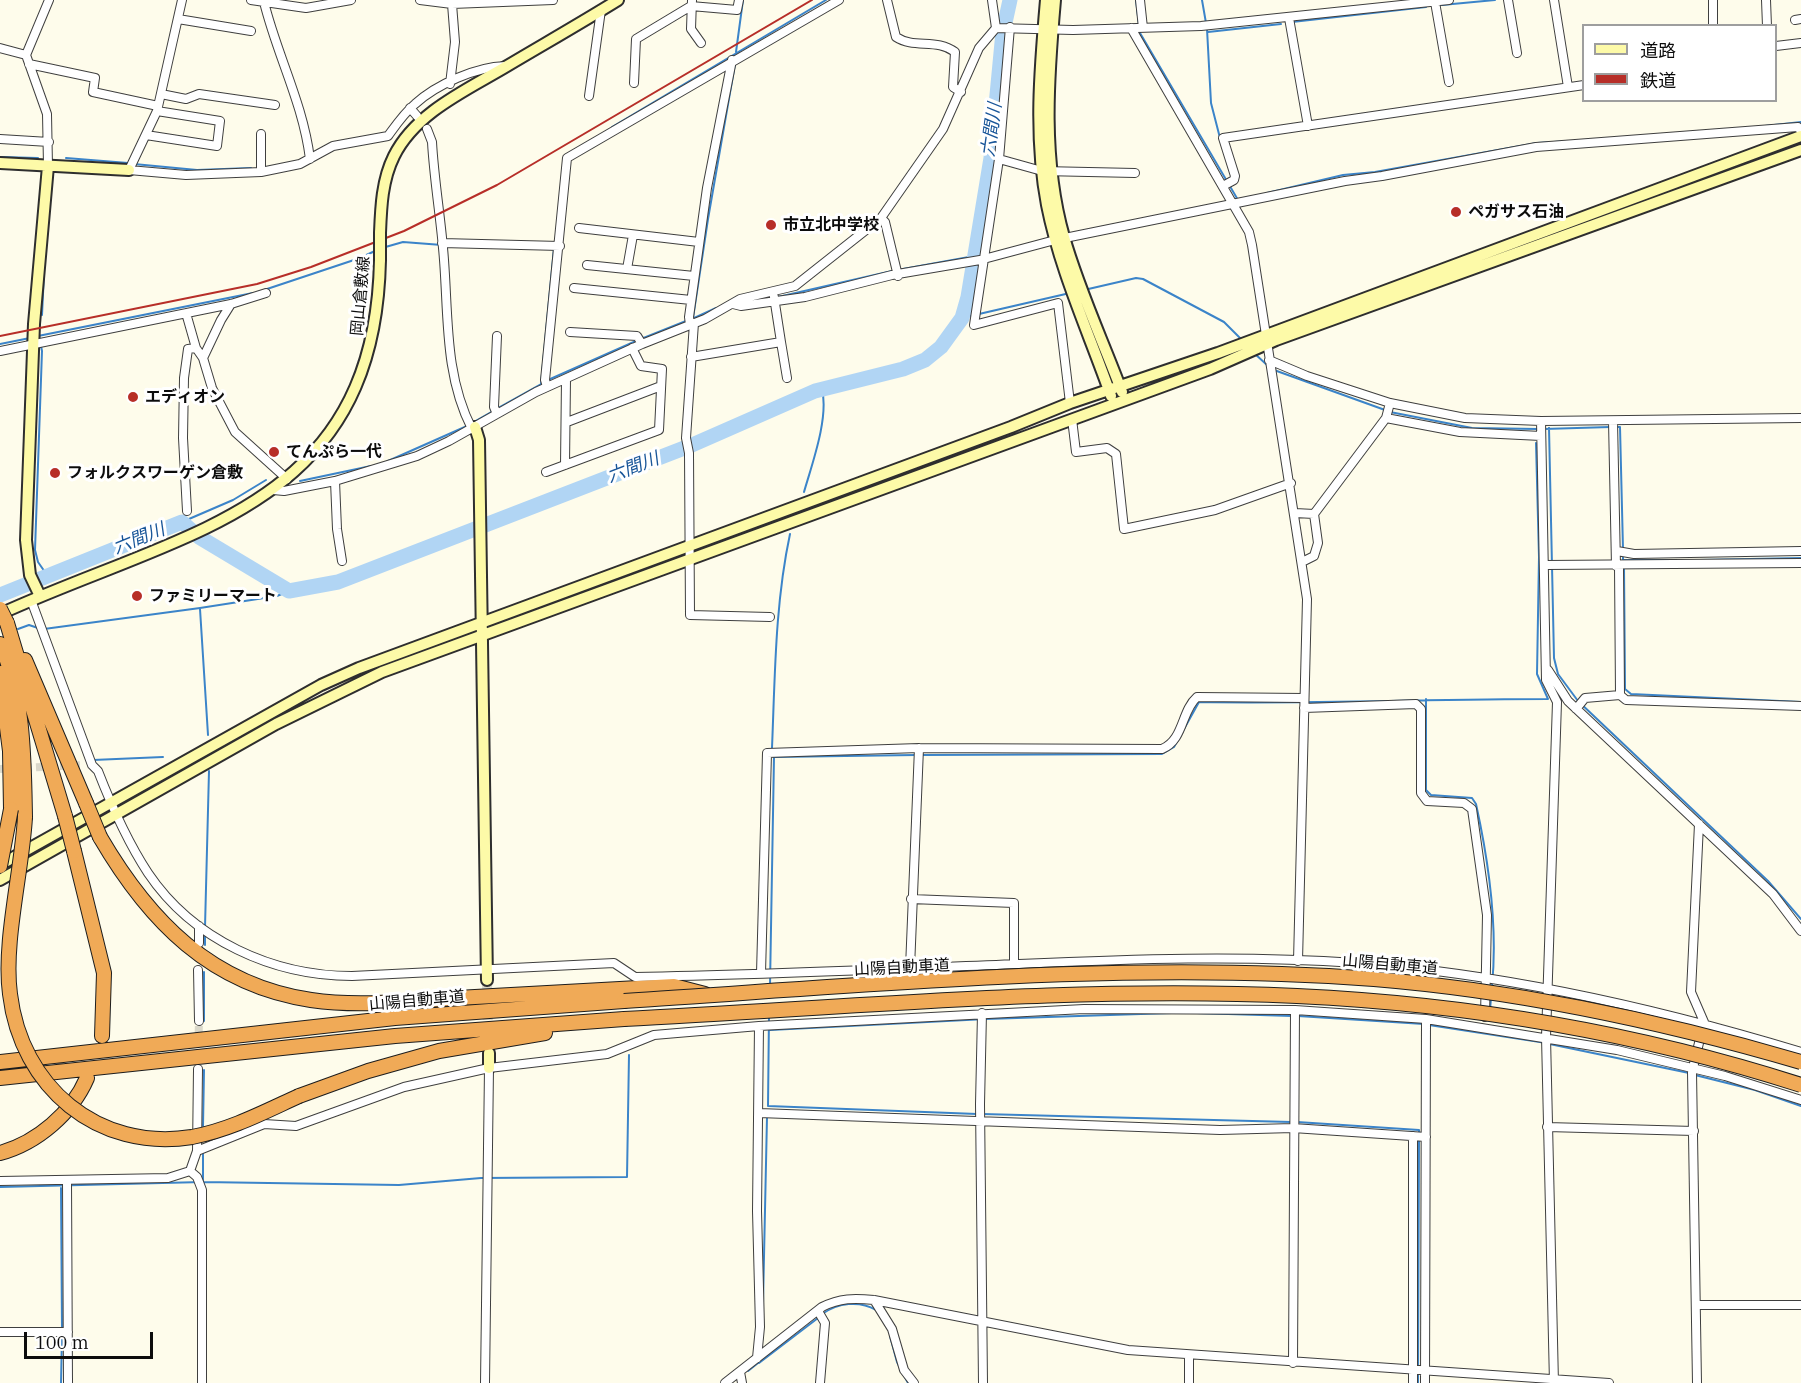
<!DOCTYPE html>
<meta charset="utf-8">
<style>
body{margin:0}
#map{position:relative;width:1801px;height:1383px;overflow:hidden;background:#fefceb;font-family:"IBM Plex Serif","Noto Sans JP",serif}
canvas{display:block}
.legend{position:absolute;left:1582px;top:24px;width:195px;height:78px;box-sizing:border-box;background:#fff;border:2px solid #9e9e9e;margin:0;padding:8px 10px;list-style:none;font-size:18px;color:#0c0c0c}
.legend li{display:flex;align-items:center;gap:12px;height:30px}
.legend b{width:30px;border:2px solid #9e9e9e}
.scale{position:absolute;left:24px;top:1332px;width:129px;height:27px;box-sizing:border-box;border:3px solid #0c0c0c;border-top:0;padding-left:8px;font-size:18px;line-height:21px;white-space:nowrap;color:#0c0c0c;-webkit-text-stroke:4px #fff;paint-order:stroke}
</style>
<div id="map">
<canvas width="1801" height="1383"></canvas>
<ul class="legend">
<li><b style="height:8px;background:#fdfaa8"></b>道路</li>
<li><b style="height:8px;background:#b72e28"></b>鉄道</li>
</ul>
<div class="scale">100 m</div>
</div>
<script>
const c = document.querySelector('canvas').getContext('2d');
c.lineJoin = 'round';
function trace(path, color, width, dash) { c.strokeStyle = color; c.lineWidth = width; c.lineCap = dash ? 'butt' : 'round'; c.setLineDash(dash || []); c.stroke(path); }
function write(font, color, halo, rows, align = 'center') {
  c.font = font + ' "IBM Plex Serif","Noto Sans JP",serif'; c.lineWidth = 6; c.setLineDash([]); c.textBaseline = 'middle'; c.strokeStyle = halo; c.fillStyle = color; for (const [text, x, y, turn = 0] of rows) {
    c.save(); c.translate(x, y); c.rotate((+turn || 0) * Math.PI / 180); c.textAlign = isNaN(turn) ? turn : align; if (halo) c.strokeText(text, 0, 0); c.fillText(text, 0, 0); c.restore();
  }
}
trace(new Path2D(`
 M 1136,0 L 1140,33 L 1238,200
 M 1202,0 L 1206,23
 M 1442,5 L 1495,0
 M 1292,22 L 1426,7
 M 1207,29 L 1211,103 L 1220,138
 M 1208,32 L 1281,24
 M 736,52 L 743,0
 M 1765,126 L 1801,122
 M 612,127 L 826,0
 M 0,157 L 38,158
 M 66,158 L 128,163
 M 134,164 L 197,170 L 251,168
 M 1267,193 L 1343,175 L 1375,172 L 1537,143 L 1571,141
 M 382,248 L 403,242 L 442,245
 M 264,290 L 360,258 L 377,250
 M 1084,290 L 1136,278 L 1143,279 L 1224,322 L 1242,340
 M 778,297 L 892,271 L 980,255
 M 979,314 L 1070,293
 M 42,315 L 44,273
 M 693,318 L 708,219 L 735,64
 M 962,318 L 973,315
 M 692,319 L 716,308
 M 38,336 L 253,293
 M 39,336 L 42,351 L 35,550 L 38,562 L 47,575
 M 641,339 L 686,321
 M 0,344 L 30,338
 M 1254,353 L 1267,365
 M 1274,370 L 1385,410
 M 548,380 L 636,341
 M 541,384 L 554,248
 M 498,408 L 543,383
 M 1390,412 L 1472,428 L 1538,429
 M 472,423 L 493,411
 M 1616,427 L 1620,427 L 1623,549
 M 1549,428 L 1554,658 L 1558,674 L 1578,701 L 1768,881 L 1801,919
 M 1544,429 L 1610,427
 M 388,461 L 467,426
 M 300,481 L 371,466
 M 804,492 C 812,464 829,418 822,389
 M 182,522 L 233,500 L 266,480
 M 1623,555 L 1623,560 L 1684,560
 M 1699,560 L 1801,558
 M 1624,567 L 1625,689 L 1631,694 L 1801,702
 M 200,609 L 208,735
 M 18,629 L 29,625 L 38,628
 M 44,629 L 200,608 L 277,596 L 289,591
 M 1426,699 L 1426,790 L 1431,795 L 1472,798 L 1476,804 C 1489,863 1498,926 1492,986
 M 921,755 L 1162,754 L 1174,747 L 1199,702 C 1315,704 1431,699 1548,699 L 1537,674 L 1539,557 L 1536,443
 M 774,757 L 916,755
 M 93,760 L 163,757
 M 205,927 L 209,771
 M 205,945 L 205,933
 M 770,985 L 774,757 L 772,748 C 775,676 775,604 790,534
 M 1490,1010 L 1491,998
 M 1196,1013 L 1292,1016
 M 769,1015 L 768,1106 L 977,1114
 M 1298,1016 L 1424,1024
 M 204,1021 L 204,972
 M 1429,1025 L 1540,1042 L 1689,1073
 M 770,1030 L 986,1019 L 1172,1013
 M 1695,1075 L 1755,1090 L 1801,1106
 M 982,1114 L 1291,1122
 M 1297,1122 L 1419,1130 L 1419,1134
 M 203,1126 L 204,1070
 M 203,1182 L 203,1154
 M 0,1187 L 203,1182 L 399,1185 L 481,1178 L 627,1177 L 629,1055
 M 61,1188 L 62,1329
 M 763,1303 L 767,1117
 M 822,1314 C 838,1303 859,1300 876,1310
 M 890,1336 L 897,1362 L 908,1383
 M 762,1342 L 763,1324
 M 759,1363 L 818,1318
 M 748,1371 L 758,1363
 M 61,1383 L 62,1335
 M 1418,1383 L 1419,1140`), '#3b84c9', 2);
trace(new Path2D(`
 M 0,595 L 182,522 L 199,537 L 289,591 L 338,582 L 692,445 L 815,391 L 903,369 L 925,360 L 941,347 L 962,318 L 968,297 L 991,158 L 1003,32 L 1010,0`), '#b1d5f4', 15);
trace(new Path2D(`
 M 0,769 L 83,765
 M 198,1058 L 199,1021`), '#dad8ca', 8, [8, 4]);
trace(new Path2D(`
 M 487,980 L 488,1037`), '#dad8ca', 10, [10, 5]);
const street = new Path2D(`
 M 182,0 L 157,111 L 129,170 L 186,175 L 261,172 L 300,164 L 333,146 L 388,136 C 396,125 404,113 415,104 C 437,84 476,67 505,66
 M 251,0 L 306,8 L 351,0
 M 420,0 L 452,4 L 553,0
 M 692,0 L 691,29 L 701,43
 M 887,0 L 896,37 C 914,49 937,38 955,52 L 953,87 L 961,92
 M 992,0 L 996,28
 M 1140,0 L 1143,28
 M 1508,0 L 1517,53
 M 1554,0 L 1568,87
 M 1713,0 L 1713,26
 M 1766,0 L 1767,26
 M 264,2 C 277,55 303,103 310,159
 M 1435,2 L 1449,82
 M 1289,18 L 1308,126
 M 178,19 L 251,31
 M 1795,20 L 1801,19
 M 1010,27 L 999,159 L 974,325 L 1058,303 L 1070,403
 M 1131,28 L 1249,232 L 1252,245 L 1307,599 L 1298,961
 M 1776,46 L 1801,43
 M 0,48 L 26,55
 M 29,64 L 95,78 L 93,92 L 158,106
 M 634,83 L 636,39 L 691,6 L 737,10 L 739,0
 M 450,84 L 455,42 L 452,4
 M 161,94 L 186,99 L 199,94 L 275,105
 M 589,96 L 601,10
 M 410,108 L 417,116
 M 427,129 L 432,142 C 434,178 440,213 443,248 C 449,309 443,373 472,429
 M 261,134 L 261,172
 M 146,135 L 217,146 L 220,121 L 157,111
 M 0,139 L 49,142
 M 999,159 L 1042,171 L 1135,173
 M 48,166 L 47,114 L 26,55 L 49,0
 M 1223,186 L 1234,180 L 1235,176 L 1223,138 L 1584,85
 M 881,218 L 885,222 L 898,276
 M 579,228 L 699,242
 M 442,243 L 560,246
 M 587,265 L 694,276
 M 627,269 L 633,235
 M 574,288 L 691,300
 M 733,304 L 741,306 L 805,297 L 892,275 L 980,260 L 1055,240 L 1345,181 L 1382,176 L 1536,147 L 1798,127 L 1801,131
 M 186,313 L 196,348 L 203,358 L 212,388 L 235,432 L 287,479
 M 694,323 L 686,438 L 689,453 L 690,615 L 770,617
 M 690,325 L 689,317 L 707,188 L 732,60
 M 570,332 L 637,336 L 642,344
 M 497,336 L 494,407 L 497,414
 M 781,342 L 787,378
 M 0,351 L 231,304 L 266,293
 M 691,357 L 781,342 L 774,297
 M 203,358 L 221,320 L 231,304
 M 1269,360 L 1307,376 L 1390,403 L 1465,418 L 1541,421 L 1801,418
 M 547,387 L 545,380 L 567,158 L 839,0
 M 1386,418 L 1460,432 L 1541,436
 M 1072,419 L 1076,452 L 1107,448 L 1116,454 L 1124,529 L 1215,510 L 1291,483
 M 1541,421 L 1546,680 L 1557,702 L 1546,1037 L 1554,1383
 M 1613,421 L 1616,566
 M 567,422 L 661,386
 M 565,465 L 566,379
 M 546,472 L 659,430 L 662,369 L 641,366 L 632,348
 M 335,481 L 337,529 L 342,561
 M 273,490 L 284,491 L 335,481 L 417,456 L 449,441 L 536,392 L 642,344 L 705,319 L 740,299 L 795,286 L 881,218 L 943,129 L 979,48 L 996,28 L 1073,30 L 1201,26 L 1449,0
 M 187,511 L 183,438 L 184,378 L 188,349 L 196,348
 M 1295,513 L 1314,514 L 1318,543 L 1314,556 L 1302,562
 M 1314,514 L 1386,418 L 1390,403
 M 1617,551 L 1634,554 L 1801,551
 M 1546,565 L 1801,563
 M 1619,566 L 1620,695 L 1626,700 L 1801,706
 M 31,600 L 92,765 L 98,771 C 112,807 127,841 148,873 C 193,940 273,976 352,976 L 614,963 L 635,977 C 763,975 891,969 1019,964 C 1131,959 1244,955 1356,963 C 1507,974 1656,1008 1801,1052
 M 1548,670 L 1568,701 L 1773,894 L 1801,931
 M 1304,708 L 1416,704 L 1421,709 L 1421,793 L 1427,801 L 1464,803 L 1472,809 L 1487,915 L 1485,1017
 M 1576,709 L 1585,698 L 1620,695
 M 911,899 L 1014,903 L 1014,964
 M 199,943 L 199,926
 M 910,968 L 919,748
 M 198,970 L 199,1021
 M 761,973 L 767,753 L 919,748 L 1162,749 C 1184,740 1181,711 1197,697 L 1304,698
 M 982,1013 L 980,1104 L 983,1383
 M 759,1113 L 1220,1130 L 1293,1128 L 1426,1137
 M 1547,1127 L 1694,1131
 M 1413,1136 L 1413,1383
 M 197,1151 L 198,1069
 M 190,1171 L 197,1177 L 202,1190 L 202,1383
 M 0,1181 L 168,1178 L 190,1171 L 197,1151 L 264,1124 L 296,1126 L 404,1087 L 489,1068 L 607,1054 L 654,1035 L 759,1026 L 1084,1009 L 1295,1010 L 1426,1019 L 1617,1050 L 1725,1076 L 1801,1100
 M 67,1181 L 68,1383
 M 874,1300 L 892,1329 L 904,1370 L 914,1383
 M 1696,1305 L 1801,1305
 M 818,1311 L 825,1323 L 820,1383
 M 0,1332 L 68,1332
 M 757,1358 L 760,1327 L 757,1211 L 759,1026
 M 1293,1363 L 1295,1010
 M 740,1372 L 742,1383
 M 485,1383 L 489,1068
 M 725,1383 L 822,1307 C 840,1298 854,1298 874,1300 L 1128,1350 L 1609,1383
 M 1189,1383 L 1189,1355
 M 1425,1383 L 1426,1019
 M 1697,1383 L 1692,1072 L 1704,1022 L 1691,992 L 1699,824`);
const secondary = new Path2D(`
 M 1046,0 C 1040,69 1034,137 1047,205 C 1060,271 1089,333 1111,396
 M 1055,0 C 1048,79 1042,160 1064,237 C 1079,290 1103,341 1122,392
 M 0,163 L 129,170
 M 380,233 C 381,207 382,180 394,156 C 416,112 467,90 507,66 C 544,44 581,23 618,0
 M 475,427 L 479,440 L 487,980
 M 40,596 L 30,575 L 26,540 L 34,324 L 48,166
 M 0,614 C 186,529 375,510 380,260
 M 0,865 L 321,685 L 359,668 L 1011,427 L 1070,403 L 1218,353 L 1801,136
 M 0,880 L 276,724 L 382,672 L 1210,369 L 1276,340 L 1801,150
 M 489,1068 L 489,1053`);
const highway = new Path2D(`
 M 7,623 L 65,816
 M 0,644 C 24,692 24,764 25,817
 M 25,660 L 86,803
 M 0,673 L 10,751 L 11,809
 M 100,837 C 149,921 211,985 311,1000 C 359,1007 409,1001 457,998 C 529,994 602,990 674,986 L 705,994
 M 74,851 L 104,973 L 102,1036
 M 0,1062 L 395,1018 L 624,1001
 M 0,1078 L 395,1036 L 624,1019
 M 299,1096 L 368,1071 L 439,1051 L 545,1033
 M 0,1153 C 37,1143 72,1113 87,1078`);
trace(street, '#3f3f3f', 10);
trace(secondary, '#2e2e2e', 14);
trace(highway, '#1d1d1d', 16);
trace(street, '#fff', 8);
trace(secondary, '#fdfaa8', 10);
trace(highway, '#f0aa57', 14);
trace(new Path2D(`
 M 0,336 L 257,284 L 311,267 L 404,231 L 497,185 L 812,0`), '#b72e28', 2);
const secondaryBridge = new Path2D(`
 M 380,260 L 380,233`);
const highwayBridge = new Path2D(`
 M 0,609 L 7,623
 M 86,803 L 100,837
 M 65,816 L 74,851
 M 25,817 C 22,871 3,943 10,994 C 21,1087 98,1152 192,1137 C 230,1130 264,1112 299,1096
 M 0,866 L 11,809
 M 624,1001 C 873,985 1125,960 1374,979 C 1520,991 1661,1021 1801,1062
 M 624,1019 C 846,1008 1076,985 1297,996 C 1467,1004 1639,1033 1801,1085`);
trace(secondaryBridge, '#2e2e2e', 14, []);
trace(highwayBridge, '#1d1d1d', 16, []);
trace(secondaryBridge, '#fdfaa8', 10);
trace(highwayBridge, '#f0aa57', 14);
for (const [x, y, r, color] of [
 [1456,212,6,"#b72e28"],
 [771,225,6,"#b72e28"],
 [133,397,6,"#b72e28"],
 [274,452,6,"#b72e28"],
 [55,473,6,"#b72e28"],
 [137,596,6,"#b72e28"]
]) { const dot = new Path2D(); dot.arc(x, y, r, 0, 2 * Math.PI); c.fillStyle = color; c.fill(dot); trace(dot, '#fff', 2); }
write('bold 16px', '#0c0c0c', '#fff', [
 ["ペガサス石油",1468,212],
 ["市立北中学校",783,225],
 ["エディオン",145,397],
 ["てんぷら一代",286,452],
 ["フォルクスワーゲン倉敷",67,473],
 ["ファミリーマート",149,596]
], 'left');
write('16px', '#0c0c0c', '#fff', [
 ["岡山倉敷線",361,296,-85],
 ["山陽自動車道",1390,965,5],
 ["山陽自動車道",902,968,-3],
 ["山陽自動車道",417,1001,-5]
]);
write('italic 18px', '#195699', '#fff', [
 ["六間川",992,130,-82],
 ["六間川",633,468,-21],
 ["六間川",139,539,-22]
]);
</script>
